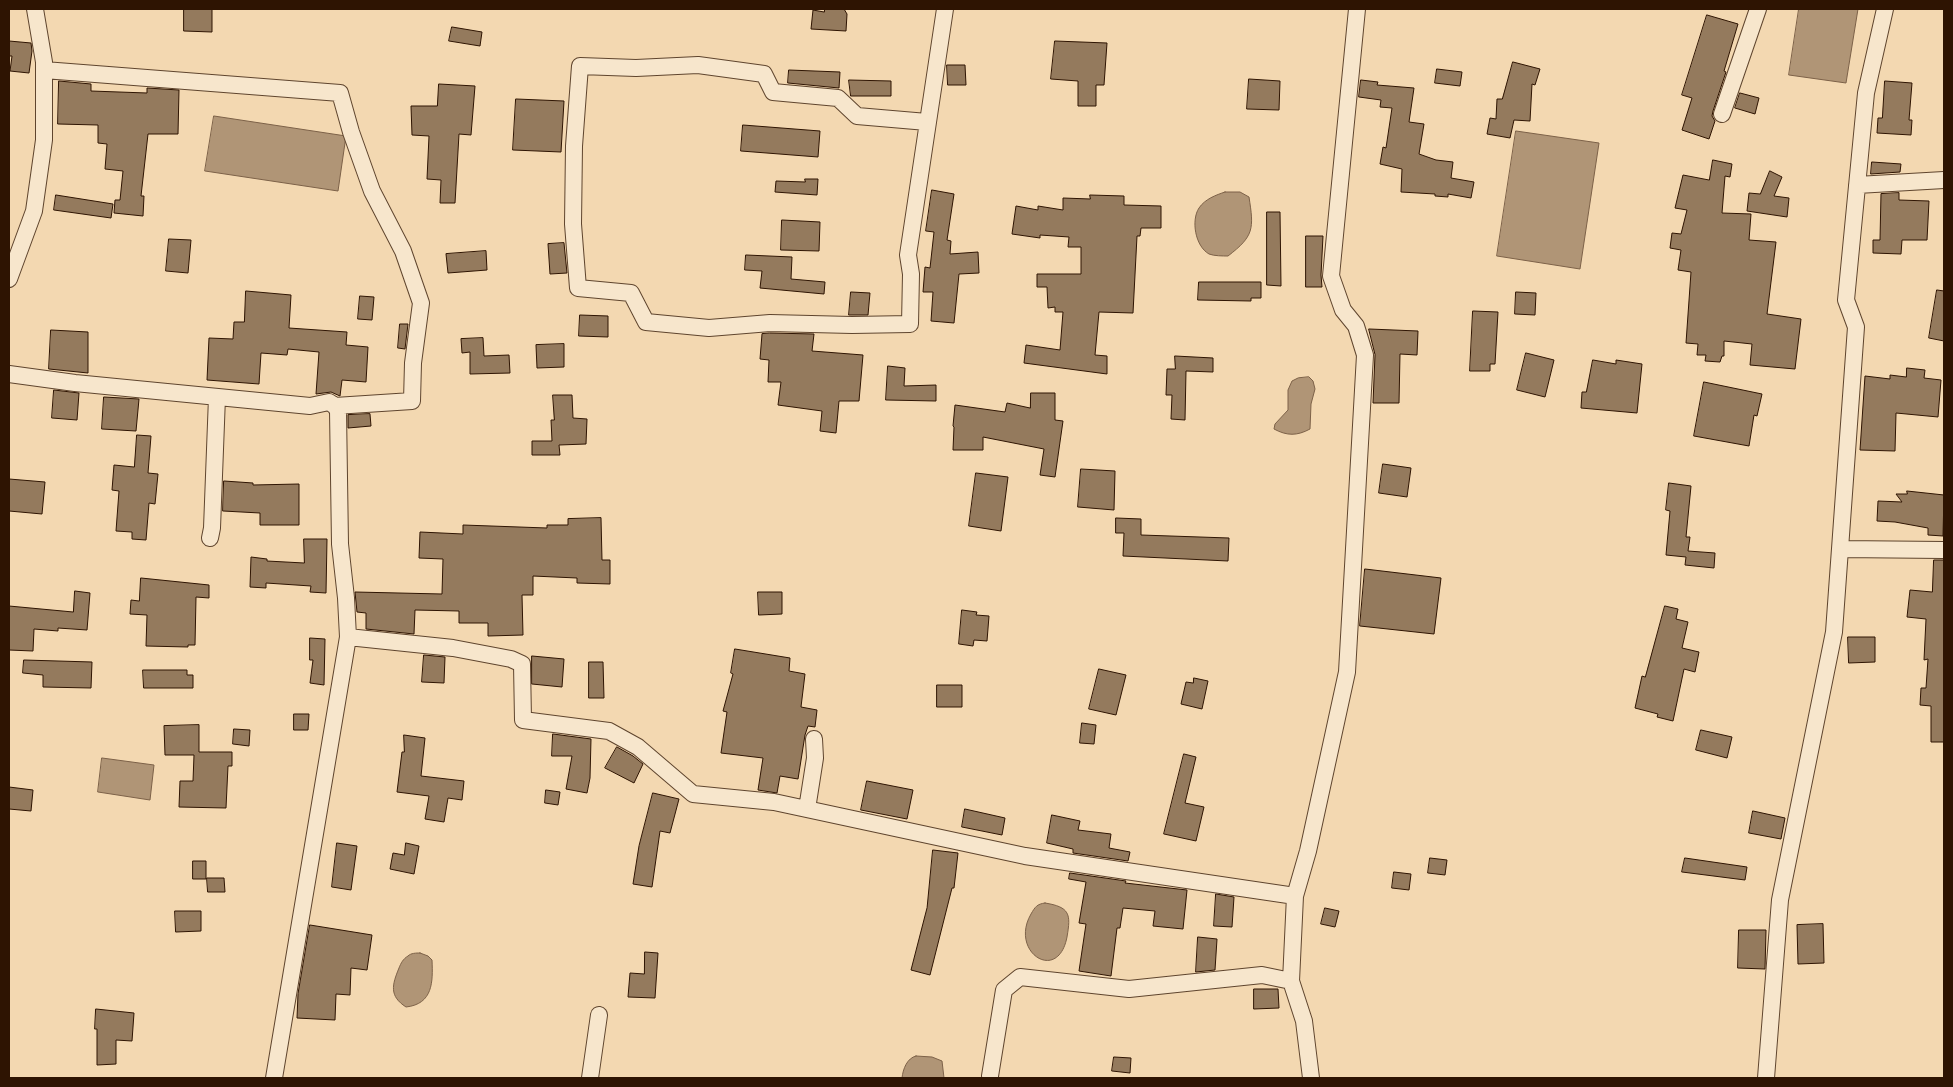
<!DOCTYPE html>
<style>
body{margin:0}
#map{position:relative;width:1953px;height:1087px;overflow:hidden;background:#f3d8b1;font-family:"IM FELL French Canon",serif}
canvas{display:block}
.frame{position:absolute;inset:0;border:10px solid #2e1402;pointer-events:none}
</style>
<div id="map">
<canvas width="1953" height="1087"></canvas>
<div class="frame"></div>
</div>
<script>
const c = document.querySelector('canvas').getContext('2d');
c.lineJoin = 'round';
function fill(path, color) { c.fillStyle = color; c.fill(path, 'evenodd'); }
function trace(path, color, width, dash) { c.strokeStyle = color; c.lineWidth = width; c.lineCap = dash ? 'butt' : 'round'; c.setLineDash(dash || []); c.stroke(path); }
const water = new Path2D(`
 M 1799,9 L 1858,9 L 1846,83 L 1789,75 Z
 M 214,116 L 346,136 L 338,191 L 205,171 Z
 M 1516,131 L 1599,143 L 1580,269 L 1497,256 Z
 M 1225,192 L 1240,192 L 1249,197 C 1254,229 1254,236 1228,256 C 1223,256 1214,256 1209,254 C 1195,246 1191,220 1199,208 C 1205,199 1216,195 1225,192 Z
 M 1309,377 L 1313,381 L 1315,389 L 1311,404 L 1310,429 C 1297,436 1287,436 1274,429 L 1275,424 L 1288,410 L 1288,390 L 1292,381 L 1298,378 Z
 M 102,758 L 154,765 L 150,800 L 98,792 Z
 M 1045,903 C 1070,907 1071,914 1067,937 C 1058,984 1009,952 1031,914 C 1035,907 1037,904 1045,903 Z
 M 420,953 L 428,956 L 432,960 C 433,982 433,1004 406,1007 C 389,996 392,985 399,968 C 401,963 403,959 408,956 C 411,953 416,953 420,953 Z
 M 916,1056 L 932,1057 L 942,1061 L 944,1078 L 902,1078 C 903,1069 907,1058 916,1056 Z`);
fill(water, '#b09576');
trace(water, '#7c6148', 1);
const building = new Path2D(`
 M 184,9 L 212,9 L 212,32 L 184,31 Z
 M 825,9 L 844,9 L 847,14 L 846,31 L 811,29 L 813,10 L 824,12 Z
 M 1707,15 L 1738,24 L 1724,71 L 1726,72 L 1713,111 L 1712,116 L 1715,121 L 1709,139 L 1682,130 L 1692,98 L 1682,95 Z
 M 452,27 L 482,32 L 480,46 L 449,41 Z
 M 9,41 L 31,43 L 32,51 L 29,73 L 10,71 L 12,56 L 9,56 Z
 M 1055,41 L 1107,43 L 1104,85 L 1096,85 L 1096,106 L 1078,106 L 1078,81 L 1051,79 Z
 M 1513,62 L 1540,69 L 1535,85 L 1532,84 L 1530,121 L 1514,120 L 1510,138 L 1487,134 L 1490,118 L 1496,119 L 1497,99 L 1502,99 Z
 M 947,65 L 965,65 L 966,85 L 948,85 Z
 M 1437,69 L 1462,72 L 1460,86 L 1435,83 Z
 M 789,70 L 840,72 L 839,88 L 788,83 Z
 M 1249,79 L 1280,81 L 1279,110 L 1247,109 Z
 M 849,80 L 891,81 L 891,96 L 851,96 Z
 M 1361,80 L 1378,82 L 1377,85 L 1414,88 L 1409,122 L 1424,124 L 1419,154 L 1436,160 L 1453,162 L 1451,178 L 1474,182 L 1471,198 L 1448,194 L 1448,197 L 1435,196 L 1435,194 L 1401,192 L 1402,169 L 1380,164 L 1383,147 L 1386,148 L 1392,108 L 1380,107 L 1381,100 L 1359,97 Z
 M 59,81 L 91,84 L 91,91 L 147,93 L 147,88 L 179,90 L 178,134 L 148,134 L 141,196 L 144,196 L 143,216 L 114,213 L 115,200 L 120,200 L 123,171 L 105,169 L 107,144 L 98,143 L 98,125 L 58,124 Z
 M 1885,81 L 1912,83 L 1909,120 L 1912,120 L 1911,135 L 1877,133 L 1878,118 L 1882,118 Z
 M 439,84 L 475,86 L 471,135 L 459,134 L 455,203 L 440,203 L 441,180 L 427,179 L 429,136 L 412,135 L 411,106 L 437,106 Z
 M 1740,93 L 1759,98 L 1755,114 L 1735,108 Z
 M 516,99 L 564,101 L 561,152 L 513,150 Z
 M 743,125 L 820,131 L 818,157 L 741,151 Z
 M 1713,160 L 1732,164 L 1730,177 L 1725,176 L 1722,213 L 1751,214 L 1749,240 L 1776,242 L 1767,314 L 1801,319 L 1795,369 L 1750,365 L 1752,344 L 1724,341 L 1724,356 L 1722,356 L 1720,362 L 1705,361 L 1706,355 L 1697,355 L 1698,344 L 1686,343 L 1691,272 L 1678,270 L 1681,250 L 1670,248 L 1672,233 L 1681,234 L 1687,210 L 1675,208 L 1683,175 L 1709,180 Z
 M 1872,162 L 1901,164 L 1900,172 L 1871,174 Z
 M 1770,171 L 1782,177 L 1774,196 L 1789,198 L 1787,217 L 1747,211 L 1749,193 L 1760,194 Z
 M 805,179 L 818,179 L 817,195 L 775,192 L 776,181 L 805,182 Z
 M 932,190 L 954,194 L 947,240 L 951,241 L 950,254 L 978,252 L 979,273 L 959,274 L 954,323 L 931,321 L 933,292 L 923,292 L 925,267 L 930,268 L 934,232 L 926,231 Z
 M 1899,193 L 1899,200 L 1929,201 L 1927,240 L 1902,240 L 1901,254 L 1873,253 L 1873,240 L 1880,240 L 1881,194 Z
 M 56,195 L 113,204 L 111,218 L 54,210 Z
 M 1090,195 L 1124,196 L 1124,205 L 1161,206 L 1161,228 L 1141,228 L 1140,236 L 1137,236 L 1133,313 L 1099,312 L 1095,355 L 1107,356 L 1107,374 L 1024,363 L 1026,345 L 1060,350 L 1063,312 L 1055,312 L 1055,307 L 1048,308 L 1047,287 L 1037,287 L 1037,274 L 1081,274 L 1081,247 L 1068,247 L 1069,237 L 1040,235 L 1040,238 L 1012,234 L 1016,206 L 1038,210 L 1038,206 L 1063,210 L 1063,198 L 1090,199 Z
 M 1267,212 L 1280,212 L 1281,286 L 1267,285 Z
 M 782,220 L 820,222 L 819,251 L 781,250 Z
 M 1306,236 L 1323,236 L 1321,275 L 1322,287 L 1306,287 Z
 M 169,239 L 191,240 L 188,273 L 166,271 Z
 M 564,243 L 567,273 L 550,274 L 548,244 Z
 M 486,251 L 487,270 L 448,273 L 446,254 Z
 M 746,255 L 792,257 L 791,279 L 825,282 L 824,294 L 760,288 L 762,271 L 745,270 Z
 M 1199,282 L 1261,282 L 1261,298 L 1251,298 L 1251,301 L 1198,300 Z
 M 1937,290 L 1944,291 L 1944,341 L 1929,338 Z
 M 246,291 L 291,295 L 289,328 L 347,332 L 346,345 L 368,347 L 366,382 L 342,380 L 340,396 L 331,392 L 316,394 L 319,352 L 288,349 L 287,355 L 261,353 L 259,384 L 207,380 L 209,338 L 233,339 L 234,322 L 244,322 Z
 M 851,292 L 870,293 L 868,315 L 849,315 Z
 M 1516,292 L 1536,293 L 1535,315 L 1515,314 Z
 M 360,296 L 374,297 L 372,320 L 358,319 Z
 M 1473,311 L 1498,312 L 1495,364 L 1490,364 L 1490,371 L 1470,371 Z
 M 580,315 L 608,316 L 608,337 L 579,336 Z
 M 400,324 L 408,324 L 405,349 L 398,348 Z
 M 1369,329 L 1418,331 L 1417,355 L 1400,354 L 1399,403 L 1373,403 L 1375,355 Z
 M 51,330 L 88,332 L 88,373 L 49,369 Z
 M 770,333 L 814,334 L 812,351 L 863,355 L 859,401 L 839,401 L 836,433 L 820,431 L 822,411 L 778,405 L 781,382 L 768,382 L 769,360 L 760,359 L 762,334 Z
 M 483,338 L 484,356 L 509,355 L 510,373 L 470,374 L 470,352 L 462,353 L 461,339 Z
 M 564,344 L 564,367 L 537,368 L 536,345 Z
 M 1526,353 L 1554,360 L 1545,397 L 1517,390 Z
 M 1175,356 L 1213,358 L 1213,372 L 1186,371 L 1185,420 L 1171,419 L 1172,395 L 1166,395 L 1167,369 L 1175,369 Z
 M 1593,360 L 1616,364 L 1616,360 L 1642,364 L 1637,413 L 1581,408 L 1582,392 L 1586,392 Z
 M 888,366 L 905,368 L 904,386 L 936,385 L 936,401 L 886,400 Z
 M 1907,368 L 1925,370 L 1924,378 L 1941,380 L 1938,417 L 1896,413 L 1895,451 L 1860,450 L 1865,376 L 1890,379 L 1890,375 L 1906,377 Z
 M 1704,382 L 1762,394 L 1757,416 L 1754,415 L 1749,446 L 1694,436 Z
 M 54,390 L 79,393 L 77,420 L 52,418 Z
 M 1031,393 L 1055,393 L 1055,420 L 1063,421 L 1055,477 L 1040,475 L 1044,449 L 983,437 L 983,450 L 953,450 L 954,427 L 953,426 L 955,405 L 1005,412 L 1007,403 L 1030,408 Z
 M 553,395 L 572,395 L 573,418 L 587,419 L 586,444 L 559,445 L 560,455 L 532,455 L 532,441 L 552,441 L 551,420 L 554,420 Z
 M 104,397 L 139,399 L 136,431 L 102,429 Z
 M 370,414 L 371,426 L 348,428 L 348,415 Z
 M 137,435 L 151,436 L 148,473 L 158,474 L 155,504 L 149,503 L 146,540 L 132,539 L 132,532 L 116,531 L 119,491 L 112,490 L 114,465 L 134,467 Z
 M 1383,464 L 1411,468 L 1407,497 L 1379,493 Z
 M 1081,469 L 1115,471 L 1114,510 L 1078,507 Z
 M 976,473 L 1008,477 L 1001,531 L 969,526 Z
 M 9,479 L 45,482 L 42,514 L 9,511 Z
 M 224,481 L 253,483 L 253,485 L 299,484 L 299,525 L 260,525 L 260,513 L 223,511 Z
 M 1669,483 L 1691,486 L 1686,537 L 1690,537 L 1688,551 L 1715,553 L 1714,568 L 1685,565 L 1686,557 L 1666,555 L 1670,511 L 1666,510 Z
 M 1907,491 L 1944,495 L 1943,536 L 1928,535 L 1928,528 L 1895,522 L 1877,521 L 1878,501 L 1902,502 L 1896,494 L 1907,494 Z
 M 601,518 L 602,560 L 610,560 L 610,584 L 577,583 L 577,578 L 533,576 L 533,595 L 522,595 L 523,635 L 488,636 L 488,623 L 459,623 L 459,611 L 415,610 L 414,634 L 366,629 L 366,613 L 357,612 L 355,592 L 442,594 L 443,559 L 419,558 L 420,532 L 463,534 L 463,525 L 547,528 L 547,525 L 568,525 L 568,519 Z
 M 1116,518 L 1141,519 L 1141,535 L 1229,538 L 1228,561 L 1123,556 L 1124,533 L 1116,533 Z
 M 304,539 L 327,539 L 326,593 L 310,592 L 311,586 L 266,583 L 266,588 L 250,587 L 251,557 L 267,559 L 267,561 L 304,563 Z
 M 1934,560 L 1944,560 L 1944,742 L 1931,742 L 1931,706 L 1920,705 L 1921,688 L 1926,688 L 1928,659 L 1924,660 L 1926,619 L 1907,617 L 1910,590 L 1932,592 Z
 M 1365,569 L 1441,578 L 1434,634 L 1360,626 Z
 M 141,578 L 209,585 L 209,598 L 196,597 L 195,645 L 188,645 L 188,647 L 146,646 L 147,615 L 130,614 L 131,600 L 139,601 Z
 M 75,591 L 90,593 L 87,630 L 58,628 L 58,631 L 34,629 L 33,651 L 9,650 L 9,606 L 73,612 Z
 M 758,592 L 782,592 L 782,614 L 759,615 Z
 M 1665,606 L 1678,609 L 1676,619 L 1688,622 L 1682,648 L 1699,652 L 1695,672 L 1684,669 L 1673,721 L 1657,717 L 1658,714 L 1635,708 L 1642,676 L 1645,677 Z
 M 962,610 L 977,612 L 976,615 L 989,616 L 987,641 L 974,640 L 973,646 L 959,644 Z
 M 1848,637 L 1875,637 L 1875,662 L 1849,663 Z
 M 310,638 L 325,639 L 324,685 L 310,683 L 313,660 L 310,660 Z
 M 735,649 L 790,658 L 789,671 L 805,674 L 801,707 L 817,710 L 815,727 L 808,726 L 805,735 L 798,779 L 780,776 L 777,793 L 758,790 L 763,758 L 721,753 L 727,712 L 723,711 L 733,674 L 731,673 Z
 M 424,655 L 445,657 L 444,683 L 422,682 Z
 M 532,656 L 564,659 L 562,687 L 532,684 Z
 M 24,660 L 92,662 L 91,688 L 43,687 L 43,675 L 23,673 Z
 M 589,662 L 603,662 L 604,698 L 589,698 Z
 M 1099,669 L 1126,675 L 1116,715 L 1089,709 Z
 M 143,670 L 187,670 L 187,675 L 193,675 L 193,688 L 144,688 Z
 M 1194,678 L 1208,681 L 1202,709 L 1181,704 L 1186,682 L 1193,683 Z
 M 937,685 L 962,685 L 962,707 L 937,707 Z
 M 294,714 L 309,714 L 308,730 L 294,730 Z
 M 1082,723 L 1096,725 L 1094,744 L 1080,743 Z
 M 199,725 L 199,752 L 232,752 L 232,766 L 228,766 L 226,808 L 179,807 L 180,781 L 193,781 L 194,755 L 165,755 L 164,726 Z
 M 234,729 L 250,730 L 249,746 L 233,744 Z
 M 1701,730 L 1732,737 L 1727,758 L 1696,750 Z
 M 553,734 L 591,739 L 590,778 L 587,793 L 566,789 L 572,756 L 552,756 Z
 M 404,735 L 425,738 L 421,776 L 464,781 L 462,800 L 448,798 L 444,822 L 425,819 L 429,796 L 397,792 L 402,752 L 404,752 Z
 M 617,747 L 633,756 L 643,764 L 634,783 L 605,768 Z
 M 1184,754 L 1196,757 L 1185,803 L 1204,807 L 1196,841 L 1164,834 Z
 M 867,781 L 913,790 L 907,819 L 861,810 Z
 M 9,787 L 33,790 L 31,811 L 9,809 Z
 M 546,790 L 560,792 L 558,805 L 545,803 Z
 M 653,793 L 679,799 L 670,833 L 660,831 L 652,887 L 633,884 L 639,846 Z
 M 965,809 L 1005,818 L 1002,835 L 962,827 Z
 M 1753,811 L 1785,818 L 1781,839 L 1749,833 Z
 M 1052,815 L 1080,821 L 1078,830 L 1111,834 L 1109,848 L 1130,852 L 1128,861 L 1073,853 L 1073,849 L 1047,843 Z
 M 337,843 L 357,846 L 351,890 L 332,887 Z
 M 406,843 L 419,846 L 414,874 L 390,869 L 393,853 L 404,855 Z
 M 933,850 L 958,853 L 954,888 L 952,888 L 930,975 L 911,970 L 927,908 Z
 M 1430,858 L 1447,860 L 1445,875 L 1428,873 Z
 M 1685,858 L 1747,867 L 1745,880 L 1682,872 Z
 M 193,861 L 206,861 L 206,879 L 193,879 Z
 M 1394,872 L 1411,874 L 1409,890 L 1392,888 Z
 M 1070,873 L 1126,881 L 1125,883 L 1187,890 L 1183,929 L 1153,926 L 1155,911 L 1123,908 L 1120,928 L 1117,928 L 1111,976 L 1079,971 L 1086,924 L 1079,923 L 1086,882 L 1069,879 Z
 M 207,878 L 224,878 L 225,892 L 208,892 Z
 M 1216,894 L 1234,897 L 1232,927 L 1214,926 Z
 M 1325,908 L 1339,911 L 1335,927 L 1321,924 Z
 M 175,911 L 201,911 L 201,931 L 176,932 Z
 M 1823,924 L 1824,963 L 1798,964 L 1797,925 Z
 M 310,925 L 372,935 L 367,970 L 351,968 L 350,995 L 336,994 L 335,1020 L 297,1018 L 298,994 Z
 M 1739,930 L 1766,930 L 1765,969 L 1738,968 Z
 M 1198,937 L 1217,939 L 1215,970 L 1196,972 Z
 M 645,952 L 658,953 L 655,998 L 628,997 L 630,973 L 644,974 Z
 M 1254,989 L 1278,989 L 1279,1008 L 1254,1009 Z
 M 96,1009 L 134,1013 L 132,1041 L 116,1040 L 116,1064 L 97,1065 L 97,1029 L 95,1029 Z
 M 1114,1057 L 1131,1058 L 1130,1073 L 1112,1071 Z`);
fill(building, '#947a5d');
trace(building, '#2e1402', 1);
const street = new Path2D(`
 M 44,70 L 340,93 L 351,132 L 372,191 L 403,251 L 421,303 L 413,363 L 412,401 L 335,406
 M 1722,114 L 1758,9
 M 927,122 L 857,116 L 838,98 L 773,92 L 764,74 L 698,65 L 636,68 L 580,66 L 574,146 L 573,224 L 578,288 L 631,293 L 646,322 L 709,328 L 770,323 L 852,325 L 910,324 L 911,274 L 908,255 L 945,9
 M 1857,185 L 1944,180
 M 9,279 L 34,211 L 44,140 L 44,62 L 35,9
 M 9,374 L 75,383 L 310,406 L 329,402 L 335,406 L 338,411 L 340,544 L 346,598 L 348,637 L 274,1078
 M 210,538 L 212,528 L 217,397
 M 1840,549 L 1944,550
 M 348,637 L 453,648 L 511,659 L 522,664 L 523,720 L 609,731 L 638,747 L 693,794 L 774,802 L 1025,856 L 1295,896
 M 807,809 L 815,758 L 814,739
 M 990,1076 L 1004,990 L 1020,977 L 1129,989 L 1262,975 L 1291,981
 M 590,1078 L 599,1015
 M 1311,1078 L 1304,1021 L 1291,981 L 1295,896 L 1308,851 L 1347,672 L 1365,355 L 1356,326 L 1343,310 L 1331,276 L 1357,9
 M 1766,1078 L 1780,900 L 1834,632 L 1856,327 L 1846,300 L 1866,93 L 1885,9`);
trace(street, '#5f452e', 18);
trace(street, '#f7e6cc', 16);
</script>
